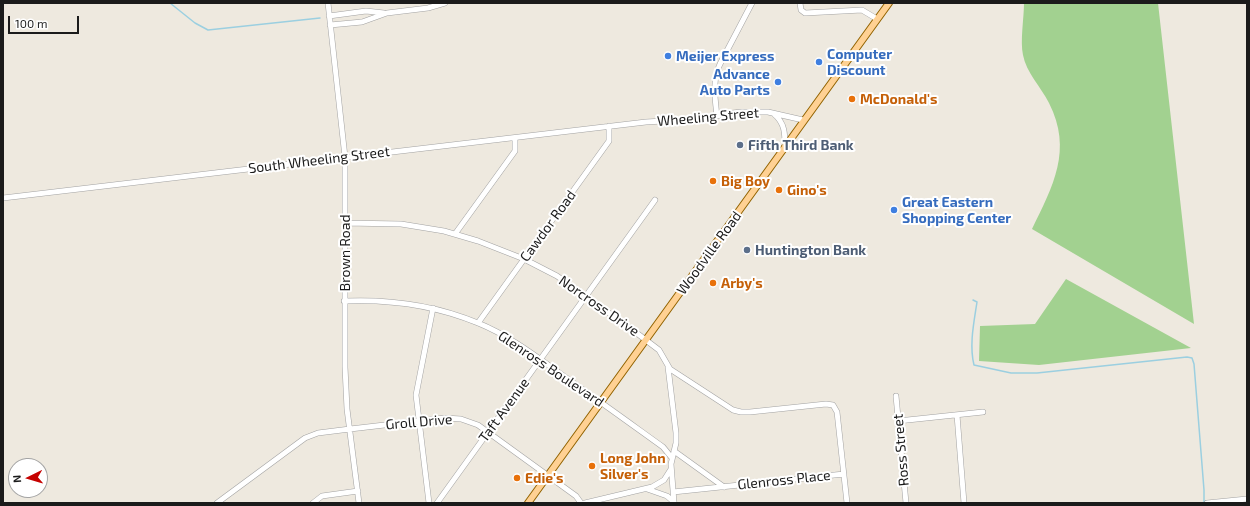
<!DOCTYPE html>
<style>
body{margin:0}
#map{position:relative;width:1250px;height:506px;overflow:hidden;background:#eee9df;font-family:"Exo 2",sans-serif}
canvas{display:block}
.frame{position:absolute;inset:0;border:4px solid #1b1b1b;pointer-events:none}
.north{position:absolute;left:8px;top:458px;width:40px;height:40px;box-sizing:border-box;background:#fff;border:1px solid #a4a4a4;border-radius:50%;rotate:265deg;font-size:11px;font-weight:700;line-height:16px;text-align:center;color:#1b1b1b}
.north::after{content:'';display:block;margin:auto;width:14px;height:18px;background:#c60200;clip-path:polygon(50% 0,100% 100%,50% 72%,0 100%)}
.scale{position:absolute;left:8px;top:16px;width:71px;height:18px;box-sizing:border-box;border:2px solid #1b1b1b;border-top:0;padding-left:5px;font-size:12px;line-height:14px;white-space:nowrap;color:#1b1b1b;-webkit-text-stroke:3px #fff;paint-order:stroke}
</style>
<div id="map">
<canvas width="1250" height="506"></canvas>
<div class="frame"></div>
<div class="north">N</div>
<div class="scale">100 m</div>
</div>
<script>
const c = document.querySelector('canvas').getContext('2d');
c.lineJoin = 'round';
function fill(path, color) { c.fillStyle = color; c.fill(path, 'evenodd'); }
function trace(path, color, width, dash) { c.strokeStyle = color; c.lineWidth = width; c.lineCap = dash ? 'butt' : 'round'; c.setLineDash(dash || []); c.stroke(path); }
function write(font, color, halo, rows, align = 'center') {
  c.font = font + ' "Exo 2",sans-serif'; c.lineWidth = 4; c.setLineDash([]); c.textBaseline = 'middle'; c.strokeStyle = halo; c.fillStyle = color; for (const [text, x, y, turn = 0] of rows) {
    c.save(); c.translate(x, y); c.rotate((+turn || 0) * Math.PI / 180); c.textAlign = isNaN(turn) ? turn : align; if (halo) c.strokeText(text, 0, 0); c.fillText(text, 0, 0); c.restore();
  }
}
fill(new Path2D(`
 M 1024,3 L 1158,3 L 1194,324 L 1032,229 C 1053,186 1073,150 1049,103 C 1041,87 1026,72 1023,55 C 1020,41 1024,18 1024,3 Z
 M 1066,279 L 1191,348 L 1039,365 L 979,361 L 980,326 L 1035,324 Z`), '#a2d190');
trace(new Path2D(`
 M 170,3 L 195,23 L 208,30 L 320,18
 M 973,300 L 977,302 C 974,322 969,345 974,365 L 1011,373 L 1037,373 L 1187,357 L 1192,358 L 1194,364 L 1204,490 L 1204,503`), '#9bcfe0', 1.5);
const minor = new Path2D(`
 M 328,3 L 345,157 L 345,367 L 347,409 L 359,503
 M 800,3 L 801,10 L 805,13 L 862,10 L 877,19
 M 329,16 L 366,11 L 384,13
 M 330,25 L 362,22 L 387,13 L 428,8 L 445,3
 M 774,114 C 785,123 785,134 785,147
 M 717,116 C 715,98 712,81 720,64 L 752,3
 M 3,198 L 646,122 L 680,120 L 717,116 L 724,114 L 741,112 L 768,112 L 803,120
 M 345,223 L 401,224 L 444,231 L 478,241 L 524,259 L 557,276 L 630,328 L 659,350 L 670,369 L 733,410 L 741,412 L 750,412 L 826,404 L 833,405 L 837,412 L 847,503
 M 455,234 L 515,151 L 515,138
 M 344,301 C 390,299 435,305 478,323 C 510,336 537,357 565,377 C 598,400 631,424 663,447 L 672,458
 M 478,323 L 609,141 L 609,126
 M 668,367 L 676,433 L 676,443 L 671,464 L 674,503
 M 896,396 L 906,503
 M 957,415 L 964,503
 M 898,421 L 983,412
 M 350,429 L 445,418 L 461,419 L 478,425 L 576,496 L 581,503
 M 674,451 L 724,487
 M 647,489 L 667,496 L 674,502
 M 673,492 L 844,474
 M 217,503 L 305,438 L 318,433 L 350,429
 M 313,503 L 322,496 L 358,491
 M 429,503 L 416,395 L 433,308
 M 437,503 L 655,200
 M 585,503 L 652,487 L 664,480 L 671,469
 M 1207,503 L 1247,499`);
const major = new Path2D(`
 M 528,503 L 889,3`);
trace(minor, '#a2a2a2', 6);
trace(major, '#926300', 8);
trace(minor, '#fff', 5);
trace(major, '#ffd193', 6);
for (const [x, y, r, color] of [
 [668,56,4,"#3f7fe0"],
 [819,62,4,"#3f7fe0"],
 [778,82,4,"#3f7fe0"],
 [852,99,4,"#e8710a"],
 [740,145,4,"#5c6f8a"],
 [713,181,4,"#e8710a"],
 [779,190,4,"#e8710a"],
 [894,210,4,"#3f7fe0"],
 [747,250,4,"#5c6f8a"],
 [713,283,4,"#e8710a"],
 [592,466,4,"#e8710a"],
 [517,478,4,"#e8710a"]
]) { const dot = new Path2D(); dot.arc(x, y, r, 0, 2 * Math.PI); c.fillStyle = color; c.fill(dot); trace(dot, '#fff', 1.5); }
write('bold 14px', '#366cbe', '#fff', [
 ["Computer",827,54],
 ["Discount",827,70],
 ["Meijer Express",676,56],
 ["Advance",770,74,"right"],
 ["Auto Parts",770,90,"right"],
 ["Great Eastern",902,202],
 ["Shopping Center",902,218]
], 'left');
write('bold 14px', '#c56008', '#fff', [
 ["McDonald's",860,99],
 ["Big Boy",721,181],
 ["Gino's",787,190],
 ["Arby's",721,283],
 ["Long John",600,458],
 ["Silver's",600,474],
 ["Edie's",525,478]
], 'left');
write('14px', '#1b1b1b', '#fff', [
 ["Wheeling Street",708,117,-5],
 ["South Wheeling Street",319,160,-7],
 ["Cawdor Road",548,226,-54],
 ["Brown Road",345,253,-90],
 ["Woodville Road",709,253,-54],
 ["Norcross Drive",599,306,35],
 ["Glenross Boulevard",551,369,34],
 ["Taft Avenue",504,410,-54],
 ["Groll Drive",419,422,-5],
 ["Ross Street",901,450,-95],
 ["Glenross Place",784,480,-6]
]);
write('bold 14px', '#4e5e75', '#fff', [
 ["Fifth Third Bank",748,145],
 ["Huntington Bank",755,250]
], 'left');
</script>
